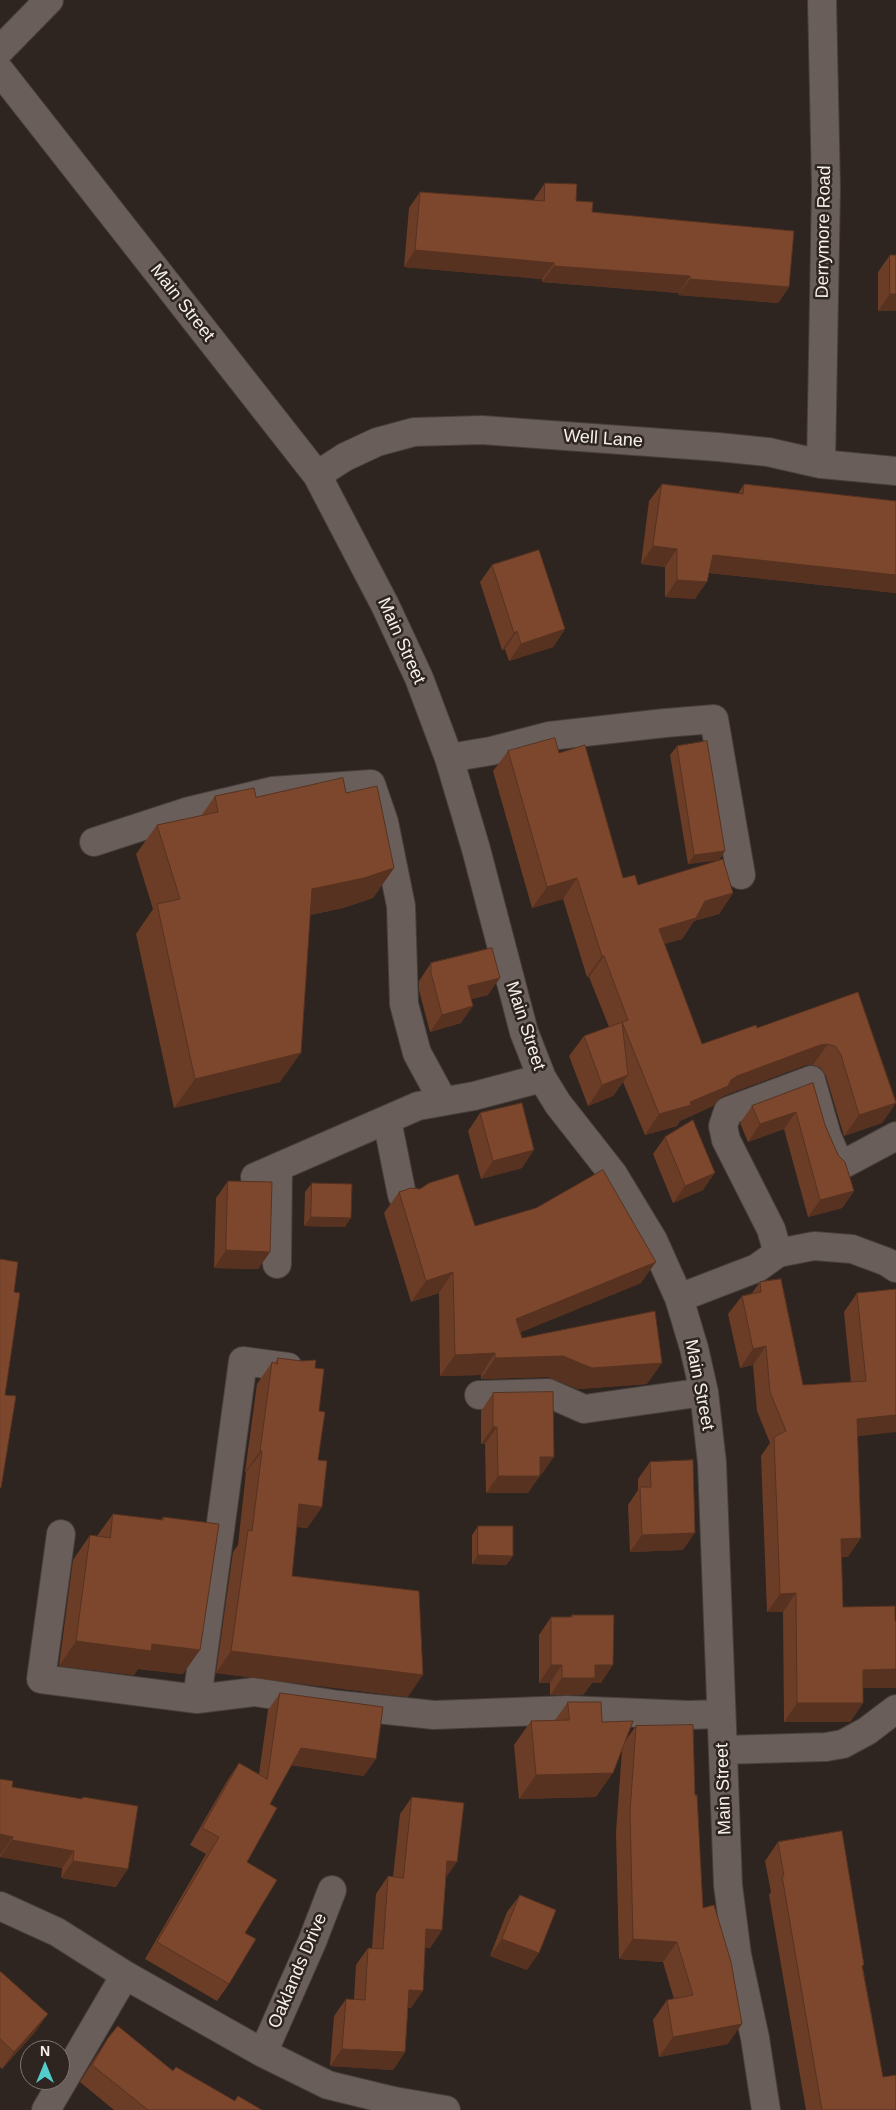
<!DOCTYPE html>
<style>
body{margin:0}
#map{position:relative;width:896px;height:2110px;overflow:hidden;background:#2e2420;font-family:Arial,sans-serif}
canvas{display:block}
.north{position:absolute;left:20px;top:2040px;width:50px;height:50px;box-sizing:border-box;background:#2e2420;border:1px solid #7e7672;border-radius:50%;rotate:0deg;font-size:14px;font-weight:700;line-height:20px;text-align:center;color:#f6f0ed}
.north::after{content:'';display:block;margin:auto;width:18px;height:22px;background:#53cdcb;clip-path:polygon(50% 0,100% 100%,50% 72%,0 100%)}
</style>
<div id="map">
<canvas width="896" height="2110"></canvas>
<div class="north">N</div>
</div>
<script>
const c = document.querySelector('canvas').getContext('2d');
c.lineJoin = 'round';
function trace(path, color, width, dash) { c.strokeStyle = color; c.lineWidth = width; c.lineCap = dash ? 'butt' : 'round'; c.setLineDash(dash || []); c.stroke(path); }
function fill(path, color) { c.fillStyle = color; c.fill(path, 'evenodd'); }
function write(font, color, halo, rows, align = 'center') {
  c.font = font + ' Arial,sans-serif'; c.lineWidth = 5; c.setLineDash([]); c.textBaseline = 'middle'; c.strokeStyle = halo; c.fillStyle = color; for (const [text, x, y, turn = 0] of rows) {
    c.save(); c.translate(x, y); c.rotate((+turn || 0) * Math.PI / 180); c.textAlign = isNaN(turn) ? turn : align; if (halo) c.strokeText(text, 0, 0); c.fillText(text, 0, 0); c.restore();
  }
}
const minor = new Path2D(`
 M 0,50 L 49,0
 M 0,71 L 317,475 L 385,605 L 419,678 L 449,758 L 476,849 L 524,1032 L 542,1078 L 558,1104 L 613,1174 L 653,1240 L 679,1298 L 694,1348 L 704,1392 L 712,1463 L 728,1885 L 737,1955 L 755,2038 L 766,2110
 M 821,464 L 826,188 L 822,0
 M 317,475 L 345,457 L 377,442 L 414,432 L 482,430 L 718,447 L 768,452 L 821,464 L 896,471
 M 449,758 L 491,751 L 549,736 L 665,723 L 714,719 L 741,875
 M 94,842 L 189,811 L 272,791 L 371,784 L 384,822 L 401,906 L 404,1004 L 417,1053 L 443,1101
 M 387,1120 L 402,1195
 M 255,1177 L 418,1106 L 474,1096 L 542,1078
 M 778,1253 L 771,1229 L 726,1140 L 723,1126 L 728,1111 L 811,1080 L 827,1136 L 840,1166 L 896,1136
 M 277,1264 L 278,1168
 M 679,1298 L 757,1268 L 778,1253 L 814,1246 L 852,1249 L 887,1262 L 896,1268
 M 479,1395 L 548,1393 L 584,1409 L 704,1392
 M 61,1534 L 41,1679 L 197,1699 L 254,1692 L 339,1705 L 434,1715 L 567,1710 L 689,1715 L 721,1714
 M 197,1699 L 243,1361 L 288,1367
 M 723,1750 L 826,1747 L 843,1744 L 867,1731 L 896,1709
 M 0,1906 L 57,1932 L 125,1975 L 263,2053 L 328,2085 L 394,2101 L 446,2110
 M 263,2053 L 312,1942 L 332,1890
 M 46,2110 L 125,1975`);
trace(minor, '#473f3c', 30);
trace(minor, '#695e59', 28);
fill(new Path2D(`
 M 545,183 L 576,201 L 592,212 L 789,287 L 778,303 L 678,295 L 679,293 L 542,282 L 542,279 L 404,267 L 409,208 L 420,192 L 534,201 L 534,199 Z
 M 890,255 L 896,311 L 878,311 L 878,272 Z
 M 662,484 L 738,494 L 744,484 L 896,501 L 896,593 L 709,573 L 695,599 L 665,597 L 665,567 L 641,564 L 649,501 Z
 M 492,565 L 565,629 L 553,647 L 509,661 L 505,649 L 502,650 L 480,582 Z
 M 677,746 L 725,851 L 719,860 L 688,864 L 670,755 Z
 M 508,751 L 559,753 L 623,878 L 638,885 L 733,893 L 719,914 L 694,921 L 682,939 L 664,944 L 702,1044 L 757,1028 L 858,992 L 896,1101 L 896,1103 L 882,1123 L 844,1136 L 826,1076 L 821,1068 L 813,1065 L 806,1065 L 723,1096 L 718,1100 L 713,1106 L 680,1121 L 677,1126 L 645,1135 L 623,1082 L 613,1096 L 588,1106 L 569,1056 L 584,1036 L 609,1027 L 589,977 L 587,977 L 563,899 L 532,908 L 493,771 Z
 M 346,793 L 394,868 L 373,898 L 343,908 L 310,915 L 280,1082 L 174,1108 L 136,934 L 153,909 L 136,854 L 157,825 L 201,816 L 215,796 L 256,797 Z
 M 431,963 L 488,995 L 472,999 L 461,1023 L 430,1032 L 419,990 L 419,981 Z
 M 813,1083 L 825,1125 L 854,1191 L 842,1208 L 808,1217 L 784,1129 L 748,1142 L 740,1123 L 752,1106 Z
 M 480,1113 L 522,1168 L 481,1179 L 468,1131 Z
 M 665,1137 L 703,1190 L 673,1203 L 653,1154 Z
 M 228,1181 L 270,1252 L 258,1269 L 214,1268 L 216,1198 Z
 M 312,1183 L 345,1227 L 304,1226 L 305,1192 Z
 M 399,1192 L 475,1226 L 641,1283 L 521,1332 L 522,1338 L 647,1384 L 578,1389 L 548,1377 L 481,1379 L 481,1375 L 440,1376 L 439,1293 L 411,1302 L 384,1213 Z
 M 760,1282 L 803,1385 L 851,1382 L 844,1312 L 857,1293 L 896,1289 L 858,1436 L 848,1557 L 841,1557 L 843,1607 L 896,1621 L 896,1688 L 863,1688 L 863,1703 L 850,1722 L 784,1722 L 783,1612 L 767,1612 L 761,1456 L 770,1443 L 757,1411 L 753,1365 L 740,1368 L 728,1314 L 742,1296 L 752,1293 Z
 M 278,1358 L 315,1368 L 319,1411 L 318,1460 L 322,1507 L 307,1528 L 297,1527 L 292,1576 L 408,1697 L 216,1673 L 233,1552 L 238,1545 L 246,1472 L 245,1472 L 257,1384 L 272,1362 L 275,1363 Z
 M 493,1393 L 542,1474 L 540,1474 L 528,1493 L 486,1493 L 485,1444 L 481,1444 L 481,1411 Z
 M 650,1462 L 683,1550 L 630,1552 L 628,1505 L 638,1490 L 638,1479 Z
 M 113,1514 L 161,1520 L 163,1517 L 183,1674 L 138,1669 L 134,1675 L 59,1666 L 73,1560 L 90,1535 L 97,1536 Z
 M 478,1526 L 513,1556 L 506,1565 L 472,1564 L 472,1535 Z
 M 572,1615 L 601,1683 L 592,1683 L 583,1695 L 550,1695 L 550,1683 L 539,1683 L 539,1635 L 551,1617 L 570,1617 Z
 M 280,1693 L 364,1776 L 291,1765 L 270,1804 L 247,1862 L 245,1933 L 229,1984 L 217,2001 L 145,1959 L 206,1854 L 190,1845 L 227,1781 L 239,1763 L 259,1774 L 268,1710 Z
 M 568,1702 L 602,1722 L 625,1741 L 636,1726 L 695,1795 L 703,1908 L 728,2044 L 659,2057 L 653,2020 L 667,2000 L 674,1999 L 663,1962 L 619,1959 L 616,1832 L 622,1750 L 596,1797 L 519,1799 L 514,1745 L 531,1721 L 555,1720 Z
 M 0,1779 L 12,1787 L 81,1799 L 83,1797 L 116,1887 L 61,1878 L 62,1868 L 0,1857 Z
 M 412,1797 L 446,1878 L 442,1930 L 430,1948 L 425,1947 L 411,2008 L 408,2008 L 405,2052 L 393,2070 L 330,2066 L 334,2016 L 346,1999 L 354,1999 L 356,1965 L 368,1948 L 372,1948 L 376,1894 L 388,1876 L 393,1877 L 400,1814 Z
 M 778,1842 L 863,1968 L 883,2077 L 896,2110 L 806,2110 L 769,1895 L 771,1892 L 765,1861 Z
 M 520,1895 L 527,1970 L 490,1956 L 507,1912 Z
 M 0,1971 L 36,2031 L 2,2069 L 0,2067 Z
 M 108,2038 L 173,2071 L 176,2067 L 234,2101 L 238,2096 L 262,2110 L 114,2110 L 80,2082 L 96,2056 Z`), '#6b3d27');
fill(new Path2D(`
 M 415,250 L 554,263 L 542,279 L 404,267 Z
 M 554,266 L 690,276 L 679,293 L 542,282 Z
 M 690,279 L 789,287 L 778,303 L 678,295 Z
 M 890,294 L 896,294 L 896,311 L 878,311 Z
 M 653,546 L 677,549 L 665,567 L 641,564 Z
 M 713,555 L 896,575 L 896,593 L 701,572 Z
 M 677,580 L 707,582 L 695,599 L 665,597 Z
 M 565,629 L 553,647 L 509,661 L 521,644 Z
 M 517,631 L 505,649 L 502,650 L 514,633 Z
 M 725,851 L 719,860 L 688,864 L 694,855 Z
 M 394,868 L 373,898 L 343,908 L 291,919 L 312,889 Z
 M 577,878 L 563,899 L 532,908 L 547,887 Z
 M 733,893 L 719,914 L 694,921 L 682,939 L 644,950 L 659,929 L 705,901 Z
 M 602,956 L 604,956 L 589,977 L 587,977 Z
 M 500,978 L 488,995 L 456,1003 L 468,986 Z
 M 473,1006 L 461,1023 L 430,1032 L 442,1015 Z
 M 828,1044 L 813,1065 L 806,1065 L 723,1096 L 718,1100 L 713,1106 L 680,1121 L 677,1126 L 645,1135 L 659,1114 L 690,1102 L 731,1080 L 737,1076 L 820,1045 Z
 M 301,1053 L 280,1082 L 174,1108 L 195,1079 Z
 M 628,1075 L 613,1096 L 588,1106 L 602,1085 Z
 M 896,1103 L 882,1123 L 844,1136 L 859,1115 Z
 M 796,1112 L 784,1129 L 748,1142 L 760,1124 Z
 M 534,1150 L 522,1168 L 481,1179 L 493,1161 Z
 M 715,1173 L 703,1190 L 673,1203 L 685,1186 Z
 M 854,1191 L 842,1208 L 808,1217 L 820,1200 Z
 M 311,1217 L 351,1218 L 345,1227 L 304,1226 Z
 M 226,1250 L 270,1252 L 258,1269 L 214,1268 Z
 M 656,1262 L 641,1283 L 502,1340 L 516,1319 Z
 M 453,1272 L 439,1293 L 411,1302 L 426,1281 Z
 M 766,1346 L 753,1365 L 740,1368 L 753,1349 Z
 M 495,1353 L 481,1375 L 440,1376 L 455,1355 Z
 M 563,1356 L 662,1363 L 647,1384 L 578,1389 L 548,1377 L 481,1379 L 495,1358 Z
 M 896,1415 L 896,1432 L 844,1438 L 857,1419 Z
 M 493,1427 L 497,1427 L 485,1444 L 481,1444 Z
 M 260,1451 L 262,1451 L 246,1472 L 245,1472 Z
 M 540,1457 L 554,1457 L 542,1474 L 528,1474 Z
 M 498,1476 L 540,1476 L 528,1493 L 486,1493 Z
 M 299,1504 L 322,1507 L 307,1528 L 284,1525 Z
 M 695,1533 L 683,1550 L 630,1552 L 642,1535 Z
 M 861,1538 L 848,1557 L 827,1558 L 841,1539 Z
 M 478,1555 L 513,1556 L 506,1565 L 472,1564 Z
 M 796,1593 L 783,1612 L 767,1612 L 780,1594 Z
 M 76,1641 L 152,1644 L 200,1650 L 183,1674 L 138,1669 L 134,1675 L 59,1666 Z
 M 231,1651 L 423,1675 L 408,1697 L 216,1673 Z
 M 551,1665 L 562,1665 L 550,1683 L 539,1683 Z
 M 595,1665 L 613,1665 L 601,1683 L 592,1683 L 583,1695 L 550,1695 L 562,1678 Z
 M 896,1669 L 896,1688 L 850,1688 L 863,1670 Z
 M 797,1703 L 863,1703 L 850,1722 L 784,1722 Z
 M 301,1748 L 376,1759 L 364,1776 L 289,1765 Z
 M 613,1773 L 596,1797 L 519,1799 L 536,1775 Z
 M 0,1834 L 13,1837 L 1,1854 L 0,1854 Z
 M 12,1840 L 74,1851 L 62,1868 L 0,1857 Z
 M 73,1861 L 128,1869 L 116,1887 L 61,1878 Z
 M 447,1861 L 457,1862 L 445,1879 Z
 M 426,1929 L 442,1930 L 430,1948 L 414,1946 Z
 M 502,1939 L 539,1953 L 527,1970 L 490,1956 Z
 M 633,1939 L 677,1942 L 663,1962 L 619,1959 Z
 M 409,1990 L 423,1991 L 411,2008 L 397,2007 Z
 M 48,2014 L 36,2031 L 2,2069 L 14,2052 Z
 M 742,2024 L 728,2044 L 659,2057 L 673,2037 Z
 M 342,2049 L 405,2052 L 393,2070 L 330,2066 Z`), '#573220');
const building = new Path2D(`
 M 545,183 L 577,184 L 576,201 L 593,202 L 592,212 L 794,231 L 789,287 L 690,279 L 690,276 L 554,266 L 554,263 L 415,250 L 420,192 L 544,201 Z
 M 890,255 L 896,255 L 896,294 L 890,294 Z
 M 662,484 L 743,494 L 744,484 L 896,501 L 896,575 L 713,555 L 707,582 L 677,580 L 677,549 L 653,546 Z
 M 539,550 L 565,629 L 521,644 L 517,631 L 514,633 L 492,565 Z
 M 555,738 L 559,753 L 585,745 L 623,878 L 635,875 L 638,885 L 723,859 L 733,893 L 705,901 L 696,918 L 659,929 L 702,1044 L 756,1025 L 757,1028 L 858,992 L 896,1103 L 859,1115 L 841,1055 L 836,1047 L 828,1044 L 820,1045 L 737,1076 L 731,1080 L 728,1086 L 690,1102 L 691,1105 L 659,1114 L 622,1022 L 628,1075 L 602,1085 L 584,1036 L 628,1020 L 604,956 L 602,956 L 577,878 L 547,887 L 508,751 Z
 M 707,741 L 725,851 L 694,855 L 677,746 Z
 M 343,778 L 346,793 L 377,786 L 394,868 L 364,878 L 312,889 L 301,1053 L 195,1079 L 157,904 L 180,899 L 157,825 L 218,812 L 215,796 L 254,788 L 256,797 Z
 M 492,948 L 500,978 L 468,986 L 473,1006 L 442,1015 L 431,973 L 431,963 Z
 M 813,1083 L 825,1125 L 838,1155 L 845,1162 L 854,1191 L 820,1200 L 796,1112 L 760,1124 L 752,1106 Z
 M 522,1103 L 534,1150 L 493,1161 L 480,1113 Z
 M 693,1120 L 715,1173 L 685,1186 L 665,1137 Z
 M 603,1170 L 656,1262 L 516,1319 L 522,1338 L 655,1311 L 662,1363 L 592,1368 L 563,1356 L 495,1358 L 495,1353 L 455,1355 L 453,1272 L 426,1281 L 399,1192 L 411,1188 L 420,1189 L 429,1183 L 458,1174 L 475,1226 L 536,1208 Z
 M 228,1181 L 272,1182 L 270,1252 L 226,1250 Z
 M 312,1183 L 352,1184 L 351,1218 L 311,1217 Z
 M 0,1259 L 18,1262 L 14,1292 L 20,1293 L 5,1395 L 16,1396 L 1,1488 L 0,1488 Z
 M 781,1279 L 803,1385 L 866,1381 L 857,1293 L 896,1289 L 896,1415 L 857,1419 L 861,1538 L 841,1539 L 843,1607 L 895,1606 L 895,1621 L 896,1621 L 896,1669 L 863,1670 L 863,1703 L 797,1703 L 796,1593 L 780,1594 L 774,1437 L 786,1431 L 770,1392 L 766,1346 L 753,1349 L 742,1296 L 761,1292 L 760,1282 Z
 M 278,1358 L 301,1361 L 316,1360 L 315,1368 L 324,1369 L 319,1411 L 325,1412 L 318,1460 L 327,1461 L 322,1507 L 299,1504 L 292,1576 L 419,1591 L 423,1675 L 231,1651 L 248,1530 L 252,1531 L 262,1451 L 260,1451 L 272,1362 L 277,1364 Z
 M 553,1392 L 554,1457 L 540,1457 L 540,1476 L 498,1476 L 497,1427 L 493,1427 L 493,1393 Z
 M 693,1460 L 695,1533 L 642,1535 L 640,1487 L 651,1487 L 650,1462 Z
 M 113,1514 L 163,1520 L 163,1517 L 219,1524 L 200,1650 L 152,1644 L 151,1651 L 76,1641 L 90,1535 L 110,1538 Z
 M 478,1526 L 513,1526 L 513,1556 L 478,1555 Z
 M 572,1615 L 614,1615 L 613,1665 L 595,1665 L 595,1678 L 562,1678 L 562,1665 L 551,1665 L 551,1617 L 572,1617 Z
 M 280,1693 L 383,1707 L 376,1759 L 301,1748 L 270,1804 L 277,1808 L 247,1862 L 277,1880 L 245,1933 L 256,1939 L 229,1984 L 157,1942 L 219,1837 L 202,1828 L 239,1763 L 267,1779 Z
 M 568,1702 L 601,1702 L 602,1722 L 633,1721 L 613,1773 L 536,1775 L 531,1721 L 569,1720 Z
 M 693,1725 L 695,1795 L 697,1795 L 703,1908 L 714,1905 L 731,1962 L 742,2024 L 673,2037 L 667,2000 L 693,1995 L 677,1942 L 633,1939 L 630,1812 L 636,1726 Z
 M 0,1779 L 13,1781 L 12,1787 L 82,1799 L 83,1797 L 138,1806 L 128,1869 L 73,1861 L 74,1851 L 12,1840 L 13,1837 L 0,1834 Z
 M 412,1797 L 464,1803 L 457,1862 L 447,1861 L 442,1930 L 426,1929 L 423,1991 L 409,1990 L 405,2052 L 342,2049 L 346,1999 L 365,2000 L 368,1948 L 383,1949 L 388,1876 L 403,1878 Z
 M 842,1831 L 864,1965 L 862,1966 L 883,2077 L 896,2075 L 896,2110 L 822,2110 L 782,1876 L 784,1876 L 778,1842 Z
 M 520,1895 L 556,1910 L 539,1953 L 502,1939 Z
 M 0,1971 L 48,2014 L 14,2052 L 0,2039 Z
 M 118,2026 L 173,2071 L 176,2067 L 235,2101 L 238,2096 L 262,2110 L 148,2110 L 92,2065 L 108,2038 Z`);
fill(building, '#7c472d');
trace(building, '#573220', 1);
write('18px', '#f6f0ed', '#2e2420', [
 ["Derrymore Road",824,232,-89],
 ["Main Street",182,303,52],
 ["Well Lane",603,439,4],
 ["Main Street",401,641,66],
 ["Main Street",525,1026,72],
 ["Main Street",699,1385,79],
 ["Main Street",724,1789,-92],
 ["Oaklands Drive",298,1971,-67]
]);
</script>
